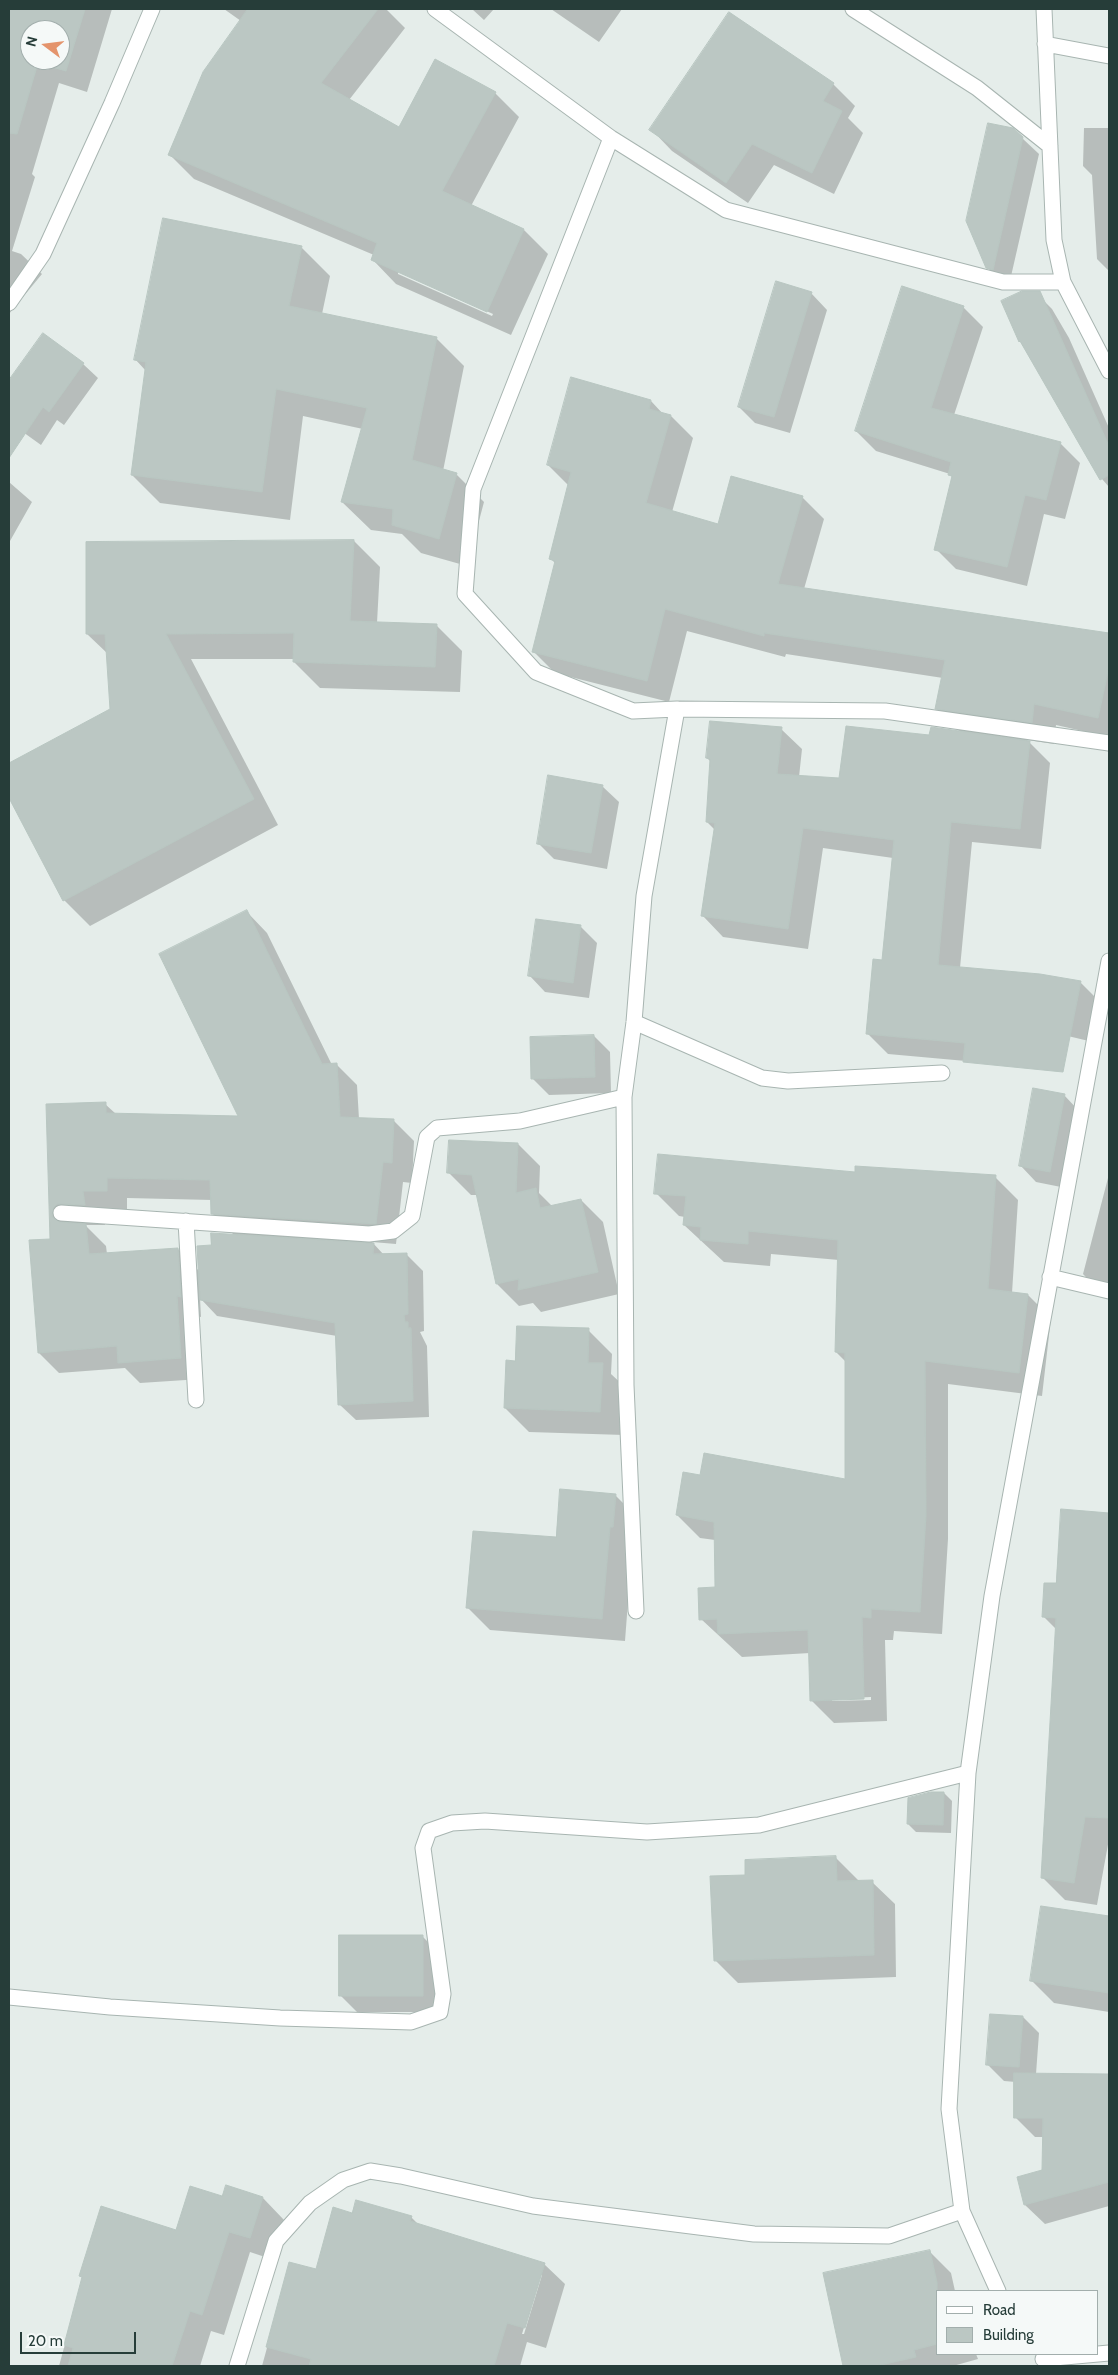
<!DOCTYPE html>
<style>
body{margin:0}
#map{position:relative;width:1118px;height:2375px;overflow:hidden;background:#e5edea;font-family:Cabin,sans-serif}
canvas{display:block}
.frame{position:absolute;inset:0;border:10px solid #263d39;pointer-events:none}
.legend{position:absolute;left:936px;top:2290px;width:162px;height:65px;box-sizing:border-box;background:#f5f9f8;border:1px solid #a2aeac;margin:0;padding:6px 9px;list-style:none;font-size:15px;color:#263d39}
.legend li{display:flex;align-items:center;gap:10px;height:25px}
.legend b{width:25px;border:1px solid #a2aeac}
.north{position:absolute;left:20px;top:20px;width:50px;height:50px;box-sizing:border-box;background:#f5f9f8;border:1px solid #a2aeac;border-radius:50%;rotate:285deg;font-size:14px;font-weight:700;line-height:20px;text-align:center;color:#263d39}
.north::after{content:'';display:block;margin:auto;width:18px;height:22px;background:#e4946c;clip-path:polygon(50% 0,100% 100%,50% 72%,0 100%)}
.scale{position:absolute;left:20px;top:2332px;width:116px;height:22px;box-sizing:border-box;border:2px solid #263d39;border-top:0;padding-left:6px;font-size:15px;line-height:18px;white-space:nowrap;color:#263d39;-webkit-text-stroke:4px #f5f9f8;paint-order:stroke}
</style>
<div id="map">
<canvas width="1118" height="2375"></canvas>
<div class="frame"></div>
<ul class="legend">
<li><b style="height:6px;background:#fff"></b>Road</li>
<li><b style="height:14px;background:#bbc7c3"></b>Building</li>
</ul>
<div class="north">N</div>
<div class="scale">20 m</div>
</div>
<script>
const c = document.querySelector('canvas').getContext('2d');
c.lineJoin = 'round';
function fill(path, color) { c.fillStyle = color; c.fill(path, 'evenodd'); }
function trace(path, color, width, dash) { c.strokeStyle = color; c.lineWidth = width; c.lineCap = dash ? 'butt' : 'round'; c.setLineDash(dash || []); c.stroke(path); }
fill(new Path2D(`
 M 9,9 L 112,9 L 87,92 L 59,83 L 32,174 L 35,177 L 12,251 L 21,254 L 42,274 L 9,314 ZM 30,30 L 60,30 L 60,60 L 30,60 Z
 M 224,9 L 386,9 L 405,28 L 349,100 L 399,128 L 495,93 L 519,117 L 471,206 L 524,230 L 548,254 L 511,335 L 396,284 L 373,260 L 374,255 L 194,179 L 170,155 L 241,21 ZM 398,271 L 493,314 L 492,316 L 398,274 Z
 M 472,9 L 494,9 L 484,20 Z
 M 551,9 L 622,9 L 599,42 Z
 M 833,84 L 855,106 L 848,118 L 863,133 L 834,194 L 774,165 L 748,203 L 672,151 L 651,129 Z
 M 1084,128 L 1109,128 L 1109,271 L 1097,259 L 1092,175 L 1083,166 Z
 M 1022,138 L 1039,154 L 1009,285 L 1004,284 L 987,267 Z
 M 302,248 L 330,276 L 322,314 L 436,338 L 464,366 L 443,471 L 456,474 L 484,502 L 467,566 L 421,553 L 402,534 L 371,530 L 342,502 L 363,429 L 303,416 L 290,520 L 160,503 L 132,475 L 146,371 L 135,359 Z
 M 811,293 L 827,310 L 790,433 L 755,423 L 739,407 Z
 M 1036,293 L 1052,309 L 1069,338 L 1109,428 L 1109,487 L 1102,479 L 1020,341 Z
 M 963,307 L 983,327 L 954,415 L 1060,443 L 1080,463 L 1065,519 L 1044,514 L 1027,586 L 956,569 L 936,549 L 952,477 L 950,474 L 876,451 L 856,431 Z
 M 43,335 L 83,364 L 98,378 L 64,425 L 57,420 L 41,445 L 9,422 L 9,389 Z
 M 651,401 L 664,415 L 671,416 L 693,438 L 672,512 L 719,526 L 802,497 L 824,519 L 804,589 L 1109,634 L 1109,737 L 1056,725 L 1054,744 L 1027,740 L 1050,763 L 1041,849 L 972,842 L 960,968 L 1080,982 L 1101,1003 L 1093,1042 L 988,1017 L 977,1062 L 888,1054 L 867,1033 L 884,961 L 893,858 L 823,848 L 808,949 L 723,937 L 703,916 L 715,830 L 707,822 L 711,762 L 707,758 L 781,729 L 802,749 L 799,777 L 840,780 L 930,737 L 960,732 L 936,708 L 943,678 L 786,654 L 785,657 L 687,631 L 669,702 L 555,673 L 533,651 L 556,564 L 551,559 L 569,486 L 548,465 Z
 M 9,482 L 32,502 L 10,541 L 9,541 Z
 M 354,541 L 380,567 L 377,623 L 436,625 L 462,651 L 460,692 L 320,688 L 294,662 L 294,659 L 191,659 L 278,825 L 90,926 L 64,900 L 9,796 L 9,765 L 111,710 L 108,654 L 87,634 Z
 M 602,786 L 619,802 L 607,869 L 554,859 L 538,843 Z
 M 247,912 L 267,933 L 332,1065 L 336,1064 L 357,1085 L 359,1119 L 393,1120 L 414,1141 L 412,1183 L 403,1182 L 396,1244 L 372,1242 L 384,1255 L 407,1255 L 423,1271 L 424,1331 L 420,1332 L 427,1346 L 429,1417 L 356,1420 L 339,1404 L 337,1336 L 217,1316 L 200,1298 L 201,1317 L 197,1316 L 201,1379 L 140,1383 L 125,1368 L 59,1373 L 39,1353 L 51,1240 L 48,1105 L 105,1104 L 116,1114 L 240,1117 ZM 127,1198 L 212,1200 L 212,1213 L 234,1235 L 212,1247 L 199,1271 L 178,1249 L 107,1254 L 106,1246 L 85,1225 L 105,1225 L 103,1212 L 127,1211 Z
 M 581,927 L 597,943 L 589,998 L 545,992 L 529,975 Z
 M 594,1036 L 610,1052 L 611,1093 L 549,1095 L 533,1079 Z
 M 1064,1095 L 1080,1112 L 1066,1188 L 1036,1182 L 1020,1165 Z
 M 518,1144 L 540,1166 L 539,1193 L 552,1206 L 581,1200 L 603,1222 L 619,1294 L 541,1312 L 533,1303 L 519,1306 L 497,1284 L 478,1195 L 471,1195 L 449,1173 Z
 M 856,1173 L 995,1177 L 1018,1200 L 1012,1293 L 1028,1295 L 1051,1318 L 1042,1396 L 948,1384 L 948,1539 L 942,1634 L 894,1631 L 893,1640 L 885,1640 L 887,1721 L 834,1723 L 811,1700 L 810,1653 L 742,1657 L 701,1619 L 716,1588 L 715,1540 L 700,1538 L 677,1515 L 701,1476 L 846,1480 L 846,1362 L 836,1352 L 839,1260 L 771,1254 L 770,1266 L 724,1262 L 684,1225 L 685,1217 L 679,1216 L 656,1193 ZM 871,1697 L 871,1700 L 832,1701 L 832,1699 Z
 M 1108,1178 L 1109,1178 L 1109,1292 L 1098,1290 L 1083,1274 Z
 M 588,1330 L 612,1354 L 611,1374 L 626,1388 L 624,1435 L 529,1432 L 505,1408 L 517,1362 Z
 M 615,1495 L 638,1518 L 632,1549 L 625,1641 L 490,1630 L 468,1608 Z
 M 1063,1510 L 1109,1514 L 1109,1839 L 1097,1905 L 1065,1900 L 1042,1877 L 1056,1629 L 1044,1617 L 1057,1585 Z
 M 944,1793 L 952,1801 L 951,1833 L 916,1832 L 908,1824 Z
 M 836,1858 L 859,1881 L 872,1882 L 895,1904 L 896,1977 L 738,1983 L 715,1960 L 747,1876 Z
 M 1042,1908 L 1109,1918 L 1109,2012 L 1054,2003 L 1031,1980 Z
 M 422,1936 L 439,1953 L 439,2012 L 357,2012 L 340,1995 Z
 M 1023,2017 L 1039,2033 L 1036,2074 L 1109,2075 L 1109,2206 L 1045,2224 L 1025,2205 L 1018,2178 L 1043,2170 L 1044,2137 L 1035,2137 L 1015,2117 L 1016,2082 L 1004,2081 L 988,2065 Z
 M 223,2198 L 263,2198 L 284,2220 L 271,2259 L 250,2252 L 224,2335 L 211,2331 L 200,2366 L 59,2366 L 83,2278 L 176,2231 Z
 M 353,2215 L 411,2217 L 420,2226 L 544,2264 L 565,2284 L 546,2348 L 527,2342 L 520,2366 L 262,2366 L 290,2264 L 317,2271 ZM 540,2275 L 542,2275 L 524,2334 L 522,2334 Z
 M 929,2251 L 951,2273 L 955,2291 L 937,2291 L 937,2354 L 976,2354 L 978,2359 L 953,2366 L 844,2366 L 825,2274 Z`), '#0003');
const building = new Path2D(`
 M 9,9 L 85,9 L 66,71 L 38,63 L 17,134 L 9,133 ZM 30,30 L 60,30 L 60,60 L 30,60 Z
 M 248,9 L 378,9 L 321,83 L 399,127 L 435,59 L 496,92 L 442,191 L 524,229 L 487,312 L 371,260 L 377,243 L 168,155 L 203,72 Z
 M 729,12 L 834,83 L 823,101 L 842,111 L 812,173 L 752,144 L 726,183 L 649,130 Z
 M 988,123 L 1013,128 L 1023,137 L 993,270 L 986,268 L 966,221 Z
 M 163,218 L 302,246 L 289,306 L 437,337 L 412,460 L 457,473 L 439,539 L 392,525 L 393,509 L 341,502 L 367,408 L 276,389 L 262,492 L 131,475 L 146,362 L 134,360 Z
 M 776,281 L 812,292 L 774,417 L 738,407 Z
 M 902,286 L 964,306 L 931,408 L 1061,442 L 1046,500 L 1025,495 L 1007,567 L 934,550 L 952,476 L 948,475 L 951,462 L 855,431 Z
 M 1022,291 L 1040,291 L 1109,446 L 1109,475 L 1100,480 L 1020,341 L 1019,342 L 1001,301 Z
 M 43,333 L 84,363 L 49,412 L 43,407 L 9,458 L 9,380 Z
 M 571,377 L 651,400 L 649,409 L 671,415 L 646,503 L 718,524 L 731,476 L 803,496 L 778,584 L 1109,633 L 1109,667 L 1098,718 L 1034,704 L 1032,723 L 935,709 L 945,660 L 764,633 L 764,636 L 665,609 L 647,681 L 532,652 L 555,561 L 549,559 L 571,472 L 547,465 Z
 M 354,540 L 350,621 L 437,624 L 435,667 L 293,662 L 294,633 L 166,634 L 254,799 L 63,901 L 9,798 L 9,763 L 110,709 L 105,634 L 86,634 L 86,542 Z
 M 710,721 L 782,727 L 777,774 L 839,778 L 846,726 L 929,735 L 931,727 L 1030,741 L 1020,829 L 951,822 L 938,965 L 1040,974 L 1081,981 L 1063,1072 L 963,1062 L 965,1043 L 866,1034 L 873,959 L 882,960 L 894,840 L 803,828 L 788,929 L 701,916 L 715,823 L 706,822 L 710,759 L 706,758 Z
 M 548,775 L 603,785 L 591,853 L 537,844 Z
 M 247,910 L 322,1064 L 337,1063 L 340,1117 L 394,1119 L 392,1163 L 383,1162 L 376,1224 L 211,1214 L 210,1180 L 107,1178 L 107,1191 L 83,1191 L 85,1205 L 57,1204 L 53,1208 L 52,1217 L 60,1222 L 86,1224 L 89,1254 L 178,1248 L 181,1297 L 177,1296 L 181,1358 L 118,1363 L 117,1346 L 38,1353 L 29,1240 L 50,1239 L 46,1104 L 106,1102 L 106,1113 L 238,1116 L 159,954 Z
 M 536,919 L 581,925 L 573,983 L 528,976 Z
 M 594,1035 L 595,1077 L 531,1079 L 530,1037 Z
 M 1033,1088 L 1065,1094 L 1050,1172 L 1019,1166 Z
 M 449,1140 L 518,1143 L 516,1193 L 536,1188 L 540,1208 L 581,1199 L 598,1272 L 518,1290 L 519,1279 L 496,1284 L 472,1175 L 447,1173 Z
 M 658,1154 L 855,1172 L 855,1166 L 996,1175 L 988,1289 L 1028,1294 L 1019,1373 L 925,1361 L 926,1515 L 920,1612 L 871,1609 L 871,1618 L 862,1617 L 864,1699 L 810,1701 L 808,1630 L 718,1634 L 717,1619 L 699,1620 L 698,1588 L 715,1587 L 714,1522 L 676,1515 L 683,1472 L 700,1475 L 704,1453 L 845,1479 L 845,1353 L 835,1352 L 838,1240 L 748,1231 L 748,1244 L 700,1240 L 701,1227 L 683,1225 L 686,1196 L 654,1194 Z
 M 211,1233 L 374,1243 L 373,1254 L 407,1253 L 408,1314 L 404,1315 L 405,1322 L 408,1322 L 408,1328 L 411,1328 L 413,1401 L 338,1405 L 335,1323 L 200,1300 L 197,1246 L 211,1245 Z
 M 517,1326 L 589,1328 L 588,1363 L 603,1363 L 600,1412 L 504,1408 L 506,1360 L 515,1361 Z
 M 560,1489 L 616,1494 L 613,1527 L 610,1527 L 602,1619 L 466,1608 L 473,1531 L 556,1537 Z
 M 1061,1509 L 1109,1513 L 1109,1818 L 1085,1817 L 1074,1883 L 1041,1878 L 1056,1618 L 1042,1617 L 1044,1583 L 1056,1583 Z
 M 931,1792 L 944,1792 L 943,1825 L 907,1824 L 908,1798 Z
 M 836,1856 L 837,1881 L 873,1880 L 874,1955 L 714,1961 L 710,1876 L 745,1875 L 745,1860 Z
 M 1041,1906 L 1109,1916 L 1109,1993 L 1030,1981 Z
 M 339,1935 L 423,1935 L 423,1996 L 339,1996 Z
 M 990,2014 L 1023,2016 L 1019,2067 L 986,2065 Z
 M 1014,2073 L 1109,2074 L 1109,2182 L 1024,2205 L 1017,2177 L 1042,2170 L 1043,2118 L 1014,2118 Z
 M 226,2185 L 263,2197 L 250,2238 L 229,2232 L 202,2315 L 190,2311 L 172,2366 L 68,2366 L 73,2348 L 64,2345 L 82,2277 L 79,2276 L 101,2206 L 176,2230 L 190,2186 L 222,2196 Z
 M 356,2200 L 412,2216 L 410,2221 L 545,2263 L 525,2328 L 507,2323 L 494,2366 L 309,2366 L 311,2359 L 266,2347 L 289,2262 L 316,2269 L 333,2207 L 352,2213 Z
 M 930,2250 L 937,2283 L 937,2344 L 914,2350 L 916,2357 L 876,2366 L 843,2366 L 823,2273 Z`);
fill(building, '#bbc7c3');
trace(building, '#b8c6c1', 1);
const street = new Path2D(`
 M 435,9 L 611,138 L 726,210 L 1003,282 L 1063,282
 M 853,9 L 977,88 L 1050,146
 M 1044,9 L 1054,240 L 1063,282 L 1109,371
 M 1045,44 L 1109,56
 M 611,138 L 473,489 L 465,594 L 536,672 L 633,711 L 677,709 L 885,711 L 1109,743
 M 9,303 L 43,254 L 112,103 L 152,9
 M 634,1022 L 762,1078 L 788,1081 L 942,1073
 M 61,1213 L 369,1234 L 393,1231 L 412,1216 L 427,1137 L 437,1128 L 520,1121 L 624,1097
 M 186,1221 L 196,1400
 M 1050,1277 L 1109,1291
 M 636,1611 L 626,1385 L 624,1097 L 634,1022 L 644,896 L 677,709
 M 9,1997 L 110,2007 L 280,2018 L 411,2022 L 440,2012 L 443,1994 L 423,1848 L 429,1831 L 452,1823 L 485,1821 L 647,1832 L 759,1825 L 968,1773
 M 998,2291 L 962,2211 L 949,2109 L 968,1773 L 992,1596 L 1109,961
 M 1043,2359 L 1109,2353
 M 237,2366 L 276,2241 L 310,2203 L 343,2180 L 370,2171 L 401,2176 L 533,2206 L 754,2234 L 889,2236 L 962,2211`);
trace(street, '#a8b5b1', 17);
trace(street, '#fff', 15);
</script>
